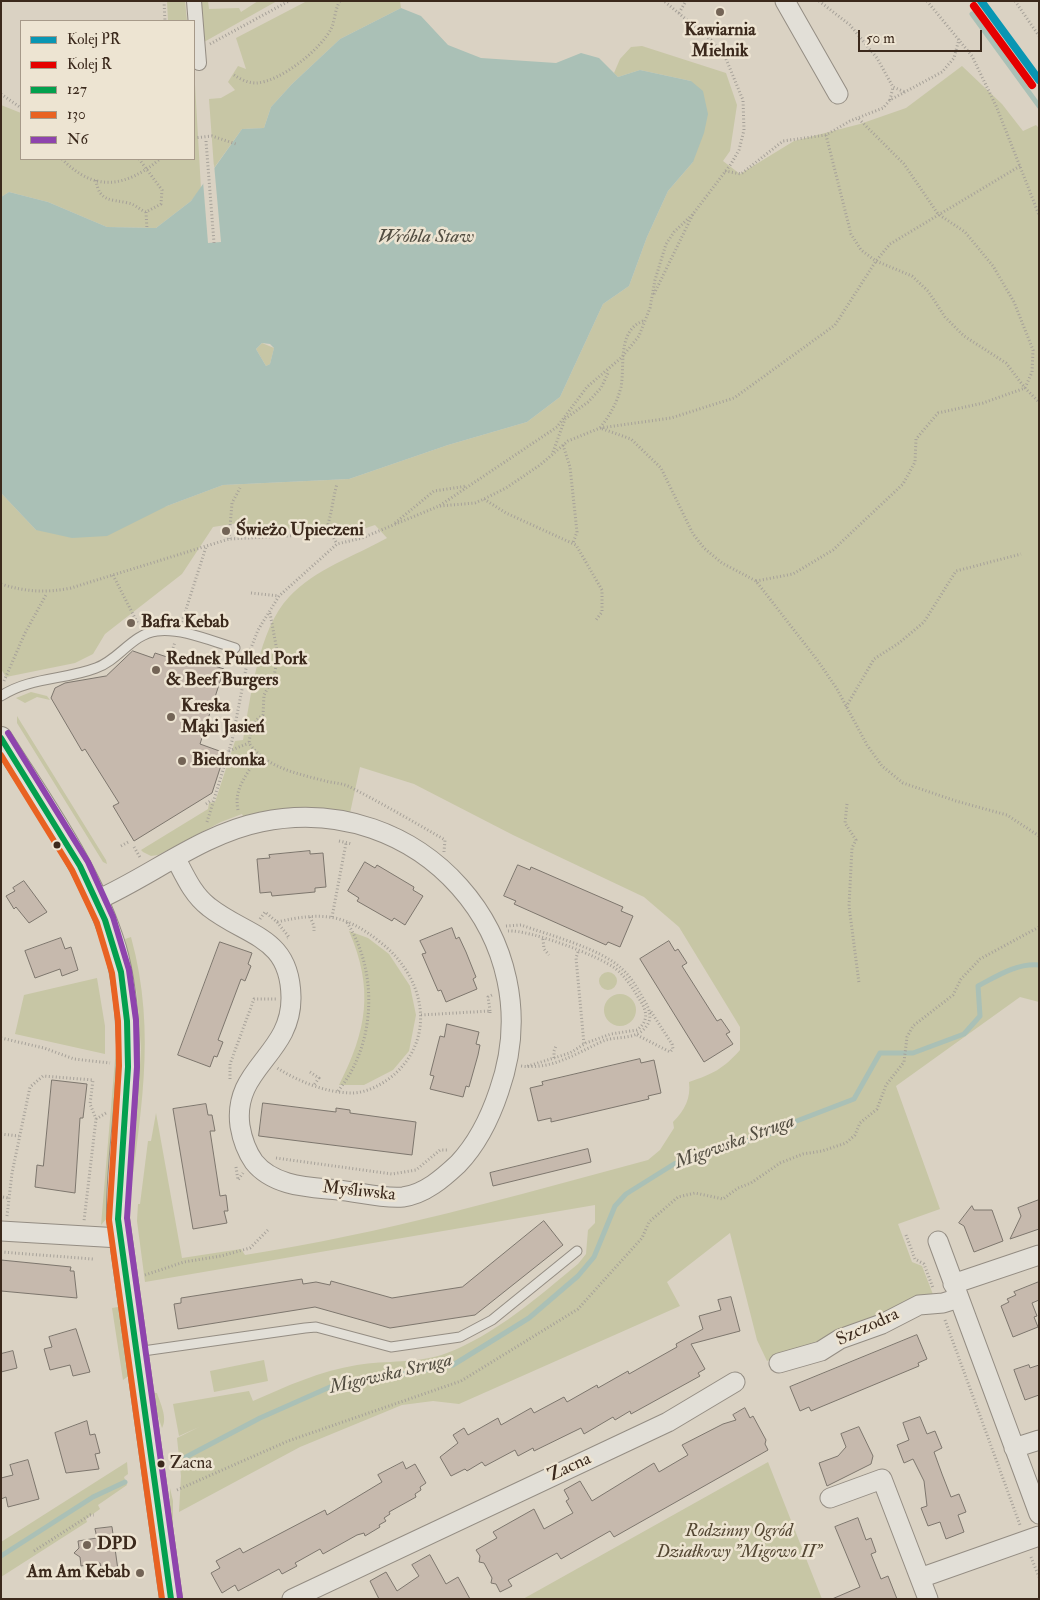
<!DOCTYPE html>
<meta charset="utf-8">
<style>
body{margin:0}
#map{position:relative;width:1040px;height:1600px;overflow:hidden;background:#dad2c3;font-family:"IM FELL Double Pica",serif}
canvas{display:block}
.frame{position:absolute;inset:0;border:2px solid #3b291c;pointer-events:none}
.legend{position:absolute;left:20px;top:20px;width:175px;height:140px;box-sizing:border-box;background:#ede4d2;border:1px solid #a69989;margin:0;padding:6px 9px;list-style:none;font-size:15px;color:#3b291c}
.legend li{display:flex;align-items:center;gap:10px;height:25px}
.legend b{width:25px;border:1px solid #a69989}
.scale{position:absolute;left:858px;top:30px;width:124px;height:22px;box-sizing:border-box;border:2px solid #3b291c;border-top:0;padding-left:6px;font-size:15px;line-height:18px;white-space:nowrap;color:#3b291c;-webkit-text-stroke:4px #ede4d2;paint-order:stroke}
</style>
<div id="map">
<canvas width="1040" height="1600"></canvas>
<div class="frame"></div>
<ul class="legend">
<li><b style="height:6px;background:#0996b3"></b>Kolej PR</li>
<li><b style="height:6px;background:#e50000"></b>Kolej R</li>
<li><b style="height:6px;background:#03a04e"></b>127</li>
<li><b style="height:6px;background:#e96222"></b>130</li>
<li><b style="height:6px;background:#8e44ad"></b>N6</li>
</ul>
<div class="scale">50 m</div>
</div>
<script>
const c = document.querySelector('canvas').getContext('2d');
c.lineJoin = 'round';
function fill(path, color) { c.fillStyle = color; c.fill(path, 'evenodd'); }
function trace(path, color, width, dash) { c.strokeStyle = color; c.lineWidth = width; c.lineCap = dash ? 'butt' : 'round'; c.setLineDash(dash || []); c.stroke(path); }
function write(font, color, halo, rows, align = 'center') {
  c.font = font + ' "IM FELL Double Pica",serif'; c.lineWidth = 5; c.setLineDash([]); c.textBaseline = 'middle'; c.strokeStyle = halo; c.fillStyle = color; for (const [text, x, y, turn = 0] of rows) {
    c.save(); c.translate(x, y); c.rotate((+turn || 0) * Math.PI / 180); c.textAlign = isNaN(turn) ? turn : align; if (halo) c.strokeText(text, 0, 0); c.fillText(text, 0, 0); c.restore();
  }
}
fill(new Path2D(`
 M 167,1 L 185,1 L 187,21 L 168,21 Z
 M 208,1 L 209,9 L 239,8 L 241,12 L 258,1 L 277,1 L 204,42 L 201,2 Z
 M 307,1 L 400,1 L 401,8 L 340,39 L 292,84 L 271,107 L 264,128 L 242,129 L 214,168 L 209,99 L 221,98 L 235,90 L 228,82 L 238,66 L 246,69 L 236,38 Z
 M 642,46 L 726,73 L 737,105 L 730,151 L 723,161 L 740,174 L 794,141 L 860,124 L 906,108 L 962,66 L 1002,104 L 1023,131 L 1036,125 L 1039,128 L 1039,1002 L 1020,997 L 896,1086 L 940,1209 L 898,1224 L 912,1262 L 922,1266 L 934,1297 L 767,1361 L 757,1340 L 730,1233 L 667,1282 L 680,1306 L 459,1404 L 433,1401 L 402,1405 L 300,1447 L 179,1512 L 181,1476 L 177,1438 L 199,1427 L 179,1436 L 173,1404 L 249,1391 L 253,1401 C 287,1386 320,1371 357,1365 C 386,1360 418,1364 447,1353 C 495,1335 539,1296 578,1264 L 586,1254 L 588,1230 L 595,1223 L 595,1205 L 145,1282 L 137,1221 L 138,1204 L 140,1204 L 148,1141 L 151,1141 L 156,1113 L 182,1258 L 241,1249 L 245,1255 C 381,1234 515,1196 648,1160 L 660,1150 L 674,1128 L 673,1122 C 685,1110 691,1098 689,1082 C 713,1074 723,1069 740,1050 L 740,1027 L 679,927 L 644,897 L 513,835 L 414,784 L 360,767 L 350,813 L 303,809 L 244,818 L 242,814 L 221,822 L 158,855 L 151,856 L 143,852 L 141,850 L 208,809 L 209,803 L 215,802 L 235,741 L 243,740 C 251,696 258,630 289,597 C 315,569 355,556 387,538 L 375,525 L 363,529 L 318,528 L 249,531 L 238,523 L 213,527 L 182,574 L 105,634 L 93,654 L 75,663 L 6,677 L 1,669 L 1,493 L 36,530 L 167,506 L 223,485 L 349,479 L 448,445 L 527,422 L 560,397 L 603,304 L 629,286 L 647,237 L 668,191 L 693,162 L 691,81 L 640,70 L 618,77 L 614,73 L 620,59 L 631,47 Z
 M 194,67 L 201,189 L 191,201 L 156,228 L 107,227 L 48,202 L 9,192 L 1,197 L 1,105 L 21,113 L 21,159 L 194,159 Z
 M 262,343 L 274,348 L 270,364 L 266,366 L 256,349 Z
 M 31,692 L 47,696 L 50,700 L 37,697 L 25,703 L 16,698 Z
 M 17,716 L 106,860 L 107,864 L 103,862 L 17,723 Z
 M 349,931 L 368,938 L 389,954 L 410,986 L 416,1015 L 409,1051 L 393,1070 L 364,1085 L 339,1085 C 367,1030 374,989 349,931 Z
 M 131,937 C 158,1036 139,1117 128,1216 L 130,1153 L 138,1096 L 141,1049 L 137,994 L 125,939 Z
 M599 981a9 9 0 1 1 18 0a9 9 0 1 1-18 0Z
 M 97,978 L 105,1026 L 105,1054 L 15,1034 L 24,995 Z
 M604 1010a16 16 0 1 1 32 0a16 16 0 1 1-32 0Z
 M 116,1048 L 118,1050 L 108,1217 L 101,1225 Z
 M 118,1285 L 130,1375 L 123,1380 L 112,1308 L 118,1307 L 115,1286 Z
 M 264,1360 L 268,1381 L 214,1392 L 210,1371 Z
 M 154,1393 L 157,1393 C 160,1403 168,1418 162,1428 L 151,1396 Z
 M 127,1462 L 128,1474 L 124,1477 L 127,1485 L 98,1505 L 100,1509 L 86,1519 L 87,1522 L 1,1577 L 1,1542 Z
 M 768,1462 L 822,1599 L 523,1599 Z
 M 170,1488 L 173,1501 L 173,1526 L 183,1599 L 179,1599 L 170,1525 Z`), '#c7c6a5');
fill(new Path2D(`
 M 401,8 L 421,16 L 448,45 L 481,58 L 556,63 L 581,53 L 599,58 L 618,77 L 640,70 L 691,81 L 703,91 L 708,114 L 704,133 L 693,162 L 668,191 L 647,237 L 629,286 L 603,304 L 560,397 L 527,422 L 448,445 L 349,479 L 223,485 L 167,506 L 107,536 L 72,538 L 36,530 L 1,493 L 1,197 L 9,192 L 48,202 L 107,227 L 156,228 L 191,201 L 242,129 L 264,128 L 271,107 L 292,84 L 340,39 ZM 262,343 L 270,344 L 274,348 L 270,364 L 266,366 L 256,349 Z`), '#aac0b6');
fill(new Path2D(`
 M 214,164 L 221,242 L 208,243 L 203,181 Z`), '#dad2c3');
trace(new Path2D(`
 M 972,14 L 1039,106
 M 186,1457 L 260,1418 L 330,1387 L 453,1365 L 529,1318 L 578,1276 L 594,1257 L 615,1206 L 626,1194 L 674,1164 L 794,1126 L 794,1122 L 854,1099 L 880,1053 L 913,1053 L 964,1034 L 980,1016 L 978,986 C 997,976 1017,963 1039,965
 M 1,1556 L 93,1497 L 125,1482`), '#aac0b6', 5);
const building = new Path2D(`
 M 133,651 L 153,658 L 155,653 L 188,664 L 190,658 L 224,669 L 200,744 L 225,753 L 212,793 L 134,841 L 113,806 L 119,803 L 85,749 L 82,751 L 51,698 L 55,688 L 65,683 L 106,676 Z
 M 310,851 L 310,854 L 323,853 L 326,887 L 315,888 L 315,892 L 272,896 L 271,892 L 260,893 L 257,859 L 270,858 L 269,855 Z
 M 365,862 L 375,868 L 377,865 L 414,887 L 413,890 L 423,896 L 405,925 L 394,918 L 392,921 L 357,901 L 359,898 L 348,891 Z
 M 518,865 L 530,870 L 531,867 L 623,907 L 621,911 L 633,916 L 620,947 L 608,942 L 606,945 L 514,904 L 516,901 L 504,896 Z
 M 24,881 L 47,912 L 29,923 L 16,907 L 14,909 L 6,896 L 15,891 L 13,888 Z
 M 452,928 L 456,939 L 459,937 L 466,952 L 476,977 L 473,979 L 477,989 L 446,1002 L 441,990 L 438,991 L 422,954 L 426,953 L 420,941 Z
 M 61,938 L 65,949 L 71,947 L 78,970 L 62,976 L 60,969 L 35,978 L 25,951 Z
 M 669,941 L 675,951 L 678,949 L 687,963 L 682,966 L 717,1021 L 721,1019 L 730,1032 L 726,1034 L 733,1044 L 704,1062 L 640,959 Z
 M 220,942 L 252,953 L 248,964 L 251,966 L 245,981 L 241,979 L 218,1040 L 223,1042 L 217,1057 L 214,1056 L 210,1067 L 178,1055 Z
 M 447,1024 L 479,1032 L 476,1044 L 480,1045 L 478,1055 L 469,1087 L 466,1086 L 463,1097 L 430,1089 L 434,1076 L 430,1075 L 440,1036 L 444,1037 Z
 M 640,1059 L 641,1063 L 654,1060 L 661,1093 L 648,1096 L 649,1099 L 551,1122 L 551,1118 L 538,1121 L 530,1088 L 543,1085 L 542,1082 Z
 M 52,1080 L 87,1084 L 83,1118 L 80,1118 L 75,1193 L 35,1187 L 37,1165 L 43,1166 Z
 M 263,1103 L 336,1112 L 336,1108 L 350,1110 L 350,1113 L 416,1122 L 412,1155 L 259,1136 Z
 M 206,1104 L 208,1115 L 212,1115 L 215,1131 L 210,1131 L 220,1196 L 226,1195 L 228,1211 L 224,1211 L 227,1223 L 193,1229 L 173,1109 Z
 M 588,1149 L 591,1162 L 493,1186 L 490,1173 Z
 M 1039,1200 L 1039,1229 L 1010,1239 L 1021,1216 L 1018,1208 Z
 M 972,1206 L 974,1210 L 992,1210 L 1003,1241 L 974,1252 L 964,1226 L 959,1223 Z
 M 544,1221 L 563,1245 L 475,1315 L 390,1328 L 315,1307 L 178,1329 L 174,1304 L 181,1303 L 181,1298 L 302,1279 L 303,1284 L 316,1282 L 330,1285 L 331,1281 L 392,1298 L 462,1287 Z
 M 1,1260 L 71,1267 L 70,1271 L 74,1271 L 77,1298 L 1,1291 Z
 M 1039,1282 L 1039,1300 L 1032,1303 L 1037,1316 L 1034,1317 L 1038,1327 L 1013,1337 L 1001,1306 L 1009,1302 L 1007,1299 L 1016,1295 L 1014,1292 Z
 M 731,1297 L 740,1331 L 691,1344 L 705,1369 L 698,1373 L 700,1376 L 631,1414 L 630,1411 L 615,1420 L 613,1417 L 584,1434 L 581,1428 L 534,1451 L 533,1448 L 518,1456 L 515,1450 L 485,1466 L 482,1462 L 467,1471 L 465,1469 L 451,1476 L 440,1457 L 458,1443 L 453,1435 L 464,1428 L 468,1435 L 498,1418 L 501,1425 L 531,1408 L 534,1413 L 564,1397 L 567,1402 L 597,1385 L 598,1388 L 628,1371 L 629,1374 L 677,1347 L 676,1344 L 703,1329 L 699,1316 L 721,1310 L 718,1300 Z
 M 76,1329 L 90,1372 L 73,1376 L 70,1365 L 50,1370 L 44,1349 L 52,1347 L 49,1337 Z
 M 917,1335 L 927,1359 L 918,1363 L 919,1366 L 811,1411 L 809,1407 L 800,1411 L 790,1387 Z
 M 13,1351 L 17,1368 L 1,1372 L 1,1354 Z
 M 1029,1365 L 1030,1368 L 1039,1365 L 1039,1395 L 1025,1400 L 1014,1370 Z
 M 745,1408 L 750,1418 L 753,1416 L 766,1440 L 765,1444 L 768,1450 L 614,1537 L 610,1531 L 561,1559 L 557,1553 L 508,1580 L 512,1586 L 500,1592 L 496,1584 L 491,1583 L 492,1578 L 484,1563 L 479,1562 L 480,1556 L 476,1550 L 497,1538 L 493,1532 L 534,1509 L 544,1529 L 573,1513 L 566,1501 L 569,1499 L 564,1490 L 580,1481 L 592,1501 L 654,1463 L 659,1472 L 688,1455 L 682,1445 L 723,1424 L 736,1420 L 733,1415 Z
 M 920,1417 L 927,1434 L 935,1431 L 942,1448 L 934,1452 L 942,1474 L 951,1497 L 959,1494 L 966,1512 L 958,1515 L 964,1532 L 946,1539 L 940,1522 L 928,1526 L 921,1508 L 927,1506 L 924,1481 L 913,1459 L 904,1463 L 897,1445 L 909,1440 L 903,1423 Z
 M 87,1421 L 90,1435 L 95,1434 L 100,1453 L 95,1454 L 99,1469 L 66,1473 L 55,1433 Z
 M 859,1427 L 873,1456 L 871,1464 L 827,1486 L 819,1463 L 838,1456 L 846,1447 L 841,1434 Z
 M 28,1460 L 39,1499 L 8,1507 L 6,1497 L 1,1499 L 1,1478 L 13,1475 L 10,1465 Z
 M 403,1462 L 406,1469 L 415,1464 L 426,1483 L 420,1487 L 421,1490 L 415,1494 L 416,1497 L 389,1512 L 390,1514 L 384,1518 L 386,1521 L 379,1525 L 380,1527 L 365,1536 L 364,1533 L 357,1535 L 323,1554 L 320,1549 L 295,1563 L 297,1566 L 282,1574 L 279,1569 L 238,1591 L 235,1585 L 222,1593 L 211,1573 L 220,1568 L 216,1561 L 240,1548 L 243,1553 L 325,1510 L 327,1515 L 382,1482 L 378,1475 Z
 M 858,1518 L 866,1540 L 871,1538 L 876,1552 L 871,1554 L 881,1579 L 888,1576 L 897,1599 L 832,1599 L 860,1587 L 835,1527 Z
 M 112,1527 L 118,1570 L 102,1572 L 100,1563 L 81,1566 L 80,1557 L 74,1553 L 79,1548 L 78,1541 L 97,1538 L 95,1529 Z
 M 430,1555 L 446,1584 L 458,1577 L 470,1599 L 379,1599 L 370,1581 L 386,1572 L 397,1591 L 419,1576 L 412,1565 Z`);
fill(building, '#c6b9ad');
trace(building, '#7d766d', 1);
const service = new Path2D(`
 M 1,696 C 30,677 65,680 96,668 C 119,660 132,634 157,631 C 182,628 211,641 235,648
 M 136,1352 L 305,1328 L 316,1327 L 391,1347 L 460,1337 L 492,1320 L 577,1251`);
const pedestrian = new Path2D(`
 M 194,1 L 199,63`);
const minor = new Path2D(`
 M 785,1 L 838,94
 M 97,900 C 151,876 202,834 261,822 C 419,789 553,938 499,1091 C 490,1118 478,1143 458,1164 C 443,1178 425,1194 403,1197 C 383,1199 358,1192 338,1190 C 310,1187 274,1187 254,1162 C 247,1152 242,1138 240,1126 C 232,1068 292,1055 291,997 C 290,936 247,937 209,907 C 193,895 185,876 176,859
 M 1,1231 L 120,1238
 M 938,1241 L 1039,1514
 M 953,1284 L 1039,1255
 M 779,1363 L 821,1351 L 840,1339 L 882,1324 L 919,1305 L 943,1303 L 959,1298
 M 1014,1448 L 1039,1440
 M 830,1498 L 882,1479 L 928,1599
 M 920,1578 L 1039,1536
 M 292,1599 L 668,1422 L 735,1382`);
const tertiary = new Path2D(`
 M 1,738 C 43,805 92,872 115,948 C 124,979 127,1013 128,1045 C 129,1103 117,1161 118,1219 L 171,1599`);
trace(service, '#948d83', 11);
trace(pedestrian, '#948d83', 16);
trace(minor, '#948d83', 21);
trace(tertiary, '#948d83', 24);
trace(new Path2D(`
 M 164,1 L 165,21
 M 819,1 L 850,25 L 877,58 L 893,87 L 905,92
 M 927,1 L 972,56 L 997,108 L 1039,215
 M 1015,1 L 1039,36
 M 679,13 L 686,1
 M 210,44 L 289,1
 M 234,75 C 240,79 248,83 256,83 C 280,82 322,49 332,27 C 335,19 335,9 340,1
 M 1,94 L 21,108
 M 890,100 L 893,87
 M 826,135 L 851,234 L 861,250 L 876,261 L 912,276 L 928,291 L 945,317 L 964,336 L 1006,363 L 1025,388 L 1039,402
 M 194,138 L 212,136 L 236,144
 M 206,141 L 214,243
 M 62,159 C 95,193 126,187 160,159
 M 725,171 L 741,174 L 783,141 L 826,135 L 850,121 L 883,108 L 890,100 L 942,72 L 954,58 L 959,39
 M 96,180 C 99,202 111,199 128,203 C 135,204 140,210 146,212 L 161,204 L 162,190 L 139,159
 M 146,212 L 147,229
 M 654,294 L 693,214
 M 643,321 C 617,331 625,366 621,387 C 617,403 610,415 600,428 L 631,439 L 661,468 L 693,534 L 704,548 L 722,563 L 756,581 L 818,661 L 837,689 L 867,745 L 882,766 L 903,783 L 956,801 L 1007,815 L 1039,836
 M 563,445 L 570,467 L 577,532 L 573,543
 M 553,452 L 565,419 L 588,402 L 601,388 L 609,371
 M 484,499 L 506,513 L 576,545 L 602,590 L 602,612 L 596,620
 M 440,506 L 475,503 L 484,499 L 506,488 L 540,465 L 568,441 L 600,428 L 671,418 L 734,398 L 835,325 L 876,261 L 890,244 L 1020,166
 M 395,523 L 434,491 L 467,486
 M 324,534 C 332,518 332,500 337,484
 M 229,539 L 232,503 L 240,488
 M 113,575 L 138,624
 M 756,581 L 793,574 L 833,550 L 903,484 L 915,462 L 916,439 L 938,413 L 983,403 L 1025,388 L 1032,372 L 1033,350 L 1014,302 L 993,266 L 965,232 L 938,214 L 904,164 L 857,117
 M 1,584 C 26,592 46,593 71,588 L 229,539 L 324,534 L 332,535 L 337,544
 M 251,593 L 279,596
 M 270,613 L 278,656 L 274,676 L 264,695 L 263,715 C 251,722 251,731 249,743 C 267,769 300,774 329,782 C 337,783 345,784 352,788 C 383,804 414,822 445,840 L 444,852
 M 182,622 L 206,547
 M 170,658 L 175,642
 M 4,681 L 25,633 L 47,593
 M 846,707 L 874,659 L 899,643 L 924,622 L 956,571 L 1021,554
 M 229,751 L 249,743
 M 206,804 L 212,800
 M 847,804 L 845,823 L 856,840 L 852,848 L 849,906 L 859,983
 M 238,810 C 233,785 250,775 257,754
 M 207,822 L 232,741 L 249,653 L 258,630 L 279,596 L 337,544 L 362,538 L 439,506 L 557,427 L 587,387 L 622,357 L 639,336 L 650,308 L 655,280 L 666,244 L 674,232 L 693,214 L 731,164 L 739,150 L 744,130 L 743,100 L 726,59 L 711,40 L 664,1
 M 339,841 L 352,844
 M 121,846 L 130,841
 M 134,847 L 141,859
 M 310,917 L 314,926 L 314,931
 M 332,917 L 346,843
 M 260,919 L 265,912 L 277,922 C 321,912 344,913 380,942 C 422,974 438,1033 396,1073 C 385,1083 367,1093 352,1093 C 326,1093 298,1081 277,1068
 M 277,922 L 289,937 L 287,938
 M 506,926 L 521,925 C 549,935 602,949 622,969 C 632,978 638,989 644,1000 C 651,1011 653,1021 643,1030 C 632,1040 615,1036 603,1041 C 575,1054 552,1070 521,1066
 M 508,931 C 528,929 600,956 616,969 C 627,978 633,989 640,1000 C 647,1011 649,1021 637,1030 L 611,1034 L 586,1043 L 570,1053 L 525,1067
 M 543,939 L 544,949 L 549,955
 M 578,952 L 576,958 L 584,1044
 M 490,1011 L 488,997 L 492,995
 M 421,1015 L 490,1011 L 490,1015
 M 637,1035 L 670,1052 L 673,1049 L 672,1044 L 650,1010
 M 1,1038 L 44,1048 L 74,1059 L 110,1063
 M 554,1058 L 554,1051 L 556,1046
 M 310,1072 L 319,1078 L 314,1085
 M 230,1079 L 230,1064 L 254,999 L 276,999
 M 338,1091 C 376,1045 379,971 346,921
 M 96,1119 L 106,1113
 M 1,1134 L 19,1136
 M 276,1158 L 392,1174 L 416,1170 L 440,1150 L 448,1150
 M 236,1167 L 238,1180 L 243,1173
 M 3,1197 L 9,1198
 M 7,1216 L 12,1173 L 30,1087 L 43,1076 L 93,1080 L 90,1104 L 96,1119 L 84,1221
 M 906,1235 L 915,1259 L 924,1264 L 933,1288
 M 1,1252 L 93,1259
 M 145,1275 L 184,1262 L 221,1256 L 250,1248 L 269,1229
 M 945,1320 L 1020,1525
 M 177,1490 L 288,1441 L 461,1381 L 578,1309 L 642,1238 L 649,1222 L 678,1197 L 695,1193 L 723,1199 L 738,1188 L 751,1183 L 780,1163 L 803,1154 L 822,1151 L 846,1143 L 855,1135 L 860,1123 L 877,1109 L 886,1085 L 904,1062 L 907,1037 L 913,1026 L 953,995 L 961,979 L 980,959 L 1039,927
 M 34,1551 L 90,1515 L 94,1515
 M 1031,1557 L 1039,1577`), '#a6a199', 3, [1, 2.5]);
trace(service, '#e2dfd7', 9);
trace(pedestrian, '#e2dfd7', 14);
trace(minor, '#e2dfd7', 19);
trace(tertiary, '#e2dfd7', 22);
trace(new Path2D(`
 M 1,738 L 80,866 L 105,920 L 121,972 L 127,1021 L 128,1067 L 118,1219 L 171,1599`), '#03a04e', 6);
trace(new Path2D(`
 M 1,755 L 72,870 L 97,923 L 112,973 L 118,1021 L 119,1066 L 109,1220 L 162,1599`), '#e96222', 6);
trace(new Path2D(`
 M 8,733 L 88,862 L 113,917 L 129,970 L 136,1020 L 137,1067 L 127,1218 L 180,1598`), '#8e44ad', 6);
trace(new Path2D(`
 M 981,1 L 1039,80`), '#0996b3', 8);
trace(new Path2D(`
 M 974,6 L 1032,85`), '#e50000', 8);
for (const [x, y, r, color] of [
 [720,12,5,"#736456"],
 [226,531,5,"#736456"],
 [131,623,5,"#736456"],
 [156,670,5,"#736456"],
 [171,717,5,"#736456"],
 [182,761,5,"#736456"],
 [57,845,4.5,"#3b291c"],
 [161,1464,4.5,"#3b291c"],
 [87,1545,5,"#736456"],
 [140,1573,5,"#736456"]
]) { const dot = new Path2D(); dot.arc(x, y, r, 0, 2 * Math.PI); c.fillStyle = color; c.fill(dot); trace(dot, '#ede4d2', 2); }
write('17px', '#3b291c', '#ede4d2', [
 ["Zacna",170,1464]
], 'left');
write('bold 18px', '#3b291c', '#ede4d2', [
 ["Kawiarnia",720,31,"center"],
 ["Mielnik",720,52,"center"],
 ["Świeżo Upieczeni",236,531],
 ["Bafra Kebab",141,623],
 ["Rednek Pulled Pork",166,660],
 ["& Beef Burgers",166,681],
 ["Kreska",181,707],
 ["Mąki Jasień",181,728],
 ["Biedronka",192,761],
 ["DPD",97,1545],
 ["Am Am Kebab",130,1573,"right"]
], 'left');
write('18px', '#3b291c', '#ede4d2', [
 ["Myśliwska",359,1192,6],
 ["Szczodra",868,1328,-25],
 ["Zacna",570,1468,-25]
]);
write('italic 18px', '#544733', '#ede4d2', [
 ["Rodzinny Ogród",739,1532],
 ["Działkowy \"Migowo II\"",739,1553]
]);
write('italic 19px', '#524d41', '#ede4d2', [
 ["Wróbla Staw",426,238],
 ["Migowska Struga",735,1143,-20],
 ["Migowska Struga",391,1375,-13]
]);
</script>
